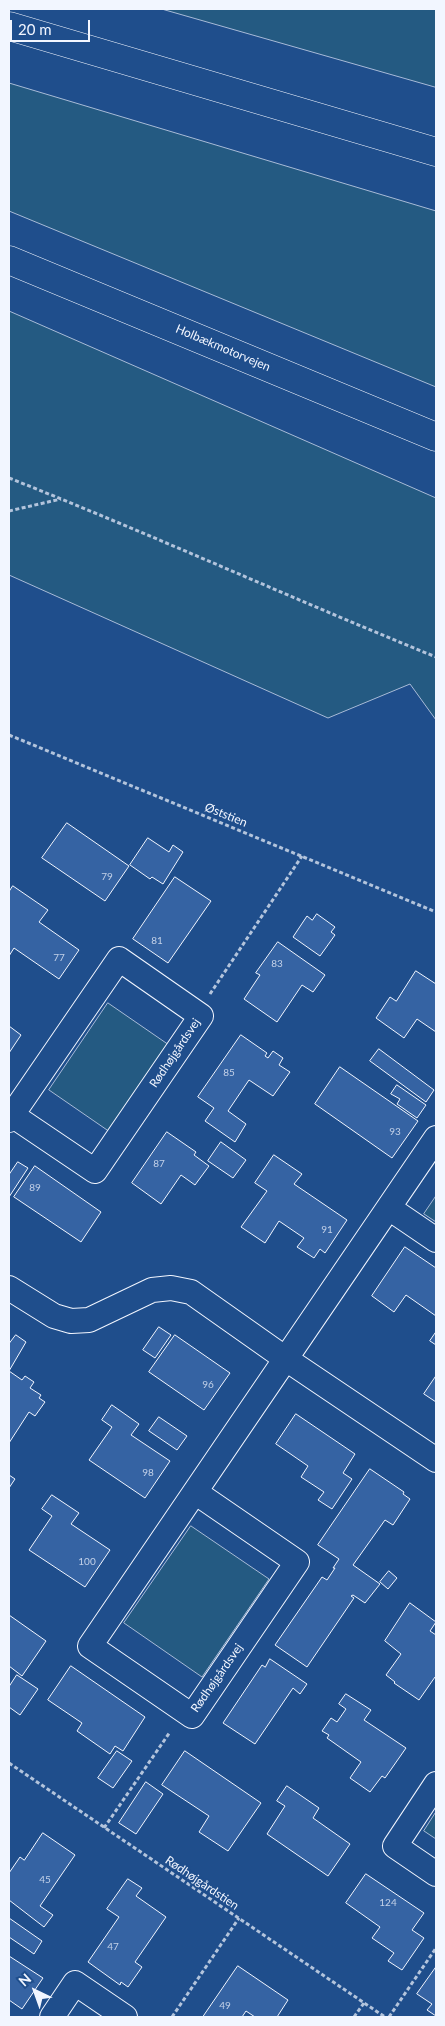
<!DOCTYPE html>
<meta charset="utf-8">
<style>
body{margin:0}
#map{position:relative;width:445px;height:2026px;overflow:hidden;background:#1f4e8c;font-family:Lato,sans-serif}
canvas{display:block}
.frame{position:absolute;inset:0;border:10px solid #f2f6ff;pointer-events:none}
.north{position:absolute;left:10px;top:1966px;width:50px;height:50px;-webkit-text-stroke:4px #1f4e8c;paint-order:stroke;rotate:318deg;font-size:14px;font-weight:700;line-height:20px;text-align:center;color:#f2f6ff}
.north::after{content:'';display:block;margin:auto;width:18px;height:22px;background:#f2f6ff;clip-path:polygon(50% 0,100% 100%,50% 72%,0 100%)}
.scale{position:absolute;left:10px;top:20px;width:80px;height:22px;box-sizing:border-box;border:2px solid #f2f6ff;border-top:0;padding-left:6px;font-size:15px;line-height:18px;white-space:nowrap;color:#f2f6ff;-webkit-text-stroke:4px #1f4e8c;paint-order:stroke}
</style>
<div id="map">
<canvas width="445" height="2026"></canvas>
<div class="frame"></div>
<div class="north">N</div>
<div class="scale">20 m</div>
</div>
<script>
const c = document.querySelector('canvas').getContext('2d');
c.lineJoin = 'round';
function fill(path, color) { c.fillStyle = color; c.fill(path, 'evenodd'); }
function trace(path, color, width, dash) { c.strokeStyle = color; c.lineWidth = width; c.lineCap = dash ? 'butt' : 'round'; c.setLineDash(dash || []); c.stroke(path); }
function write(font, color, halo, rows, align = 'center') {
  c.font = font + ' Lato,sans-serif'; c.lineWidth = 4; c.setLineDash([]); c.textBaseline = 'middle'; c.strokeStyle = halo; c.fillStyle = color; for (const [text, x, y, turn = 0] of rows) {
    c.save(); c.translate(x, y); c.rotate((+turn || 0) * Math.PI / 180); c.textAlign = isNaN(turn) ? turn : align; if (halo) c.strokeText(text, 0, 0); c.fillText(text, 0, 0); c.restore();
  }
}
const green = new Path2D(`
 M 162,9 L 436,9 L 436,87 Z
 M 9,83 L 436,211 L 436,387 L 9,211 Z
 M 9,311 L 436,498 L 436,720 L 410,684 L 328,718 L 9,575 Z
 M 108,1003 L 169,1045 L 110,1132 L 49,1090 Z
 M 436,1196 L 436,1222 L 424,1214 Z
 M 191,1526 L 269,1579 L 202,1677 L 124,1623 Z
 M 436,1812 L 436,1839 L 424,1831 Z`);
fill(green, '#245a82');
trace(green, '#a8bbd7', 1);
const building = new Path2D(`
 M 67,823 L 129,866 L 105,901 L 42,858 Z
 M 148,838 L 169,852 L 173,845 L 183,852 L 163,884 L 152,877 L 150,879 L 130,865 Z
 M 175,877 L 211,901 L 168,963 L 133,939 Z
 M 13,886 L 48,910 L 39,922 L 79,950 L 59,979 L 14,948 L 9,956 L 9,892 Z
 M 317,914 L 335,927 L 331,932 L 335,935 L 320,956 L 293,937 L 307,916 L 312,920 Z
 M 278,942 L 325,975 L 313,992 L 302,985 L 277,1022 L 244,999 L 260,975 L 256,973 Z
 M 416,971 L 436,984 L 436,1032 L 417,1019 L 404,1038 L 376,1018 L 390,997 L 396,1001 Z
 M 9,1026 L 21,1035 L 9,1053 Z
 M 241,1035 L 267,1053 L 265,1056 L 268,1058 L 273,1051 L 283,1058 L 279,1065 L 290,1072 L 273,1096 L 249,1080 L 228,1111 L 246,1124 L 235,1142 L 205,1121 L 214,1108 L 198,1097 Z
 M 379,1049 L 434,1090 L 426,1102 L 370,1061 Z
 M 340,1067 L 418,1121 L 392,1158 L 315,1104 Z
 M 397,1085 L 426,1105 L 417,1118 L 397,1104 L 400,1099 L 391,1094 Z
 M 167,1132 L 196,1152 L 194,1155 L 209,1166 L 195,1185 L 181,1175 L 161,1204 L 132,1183 Z
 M 221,1142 L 246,1160 L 233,1178 L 208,1161 Z
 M 274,1155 L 302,1174 L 294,1184 L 347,1220 L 325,1253 L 320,1249 L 314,1258 L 297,1247 L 304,1238 L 279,1221 L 265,1243 L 241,1227 L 267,1191 L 255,1183 Z
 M 18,1162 L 28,1168 L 9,1197 L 9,1175 Z
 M 35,1166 L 101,1212 L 81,1242 L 14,1197 Z
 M 405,1247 L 436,1268 L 436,1316 L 406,1295 L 394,1312 L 372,1296 Z
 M 159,1327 L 171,1335 L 155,1358 L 143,1350 Z
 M 436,1332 L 436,1345 L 430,1341 Z
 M 16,1335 L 26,1342 L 9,1371 L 22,1380 L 25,1376 L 34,1382 L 30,1388 L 41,1395 L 39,1398 L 45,1402 L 35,1416 L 29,1412 L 9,1443 L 9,1344 Z
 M 175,1335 L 230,1373 L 204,1410 L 149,1372 Z
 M 436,1376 L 436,1402 L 424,1394 Z
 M 112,1405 L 139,1424 L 131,1435 L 170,1461 L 145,1498 L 89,1460 L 112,1427 L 102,1420 Z
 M 296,1414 L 355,1454 L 343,1473 L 352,1479 L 332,1509 L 318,1500 L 324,1492 L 301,1477 L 308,1466 L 276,1444 Z
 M 159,1417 L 187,1436 L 177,1450 L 149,1431 Z
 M 370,1469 L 404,1492 L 403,1494 L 410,1499 L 393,1525 L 385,1520 L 353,1565 L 380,1584 L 365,1603 L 353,1595 L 351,1596 L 354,1598 L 307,1667 L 275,1645 L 322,1577 L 327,1580 L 335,1568 L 333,1568 L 339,1559 L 318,1545 Z
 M 9,1475 L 15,1479 L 9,1488 Z
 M 52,1495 L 79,1513 L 71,1524 L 110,1550 L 85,1587 L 29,1550 L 52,1516 L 42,1509 Z
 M 389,1571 L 397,1578 L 388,1589 L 380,1582 Z
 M 410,1603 L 436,1622 L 430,1631 L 436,1635 L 436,1678 L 435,1677 L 419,1700 L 394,1683 L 395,1682 L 386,1675 L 401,1654 L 385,1641 Z
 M 9,1615 L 46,1641 L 22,1676 L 9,1666 Z
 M 270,1659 L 307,1684 L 300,1694 L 293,1688 L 255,1744 L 223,1723 L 262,1665 L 265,1667 Z
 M 71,1666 L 145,1717 L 123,1751 L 115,1746 L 110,1754 L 77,1731 L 82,1723 L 48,1700 Z
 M 17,1675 L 38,1689 L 20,1715 L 9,1707 L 9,1687 Z
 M 346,1694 L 371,1710 L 364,1720 L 406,1748 L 385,1778 L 382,1776 L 370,1792 L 350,1778 L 361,1762 L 327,1738 L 329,1735 L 322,1731 L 331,1718 L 337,1722 L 346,1709 L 339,1704 Z
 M 117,1751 L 132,1761 L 113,1788 L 98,1778 Z
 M 185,1751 L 261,1803 L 228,1851 L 199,1832 L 209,1816 L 162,1785 Z
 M 146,1782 L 163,1794 L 136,1834 L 119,1823 Z
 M 287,1786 L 319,1808 L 313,1818 L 350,1844 L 328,1876 L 267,1834 L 285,1806 L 277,1801 Z
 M 43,1833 L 75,1855 L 40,1906 L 53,1915 L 44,1927 L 9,1900 L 9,1873 L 20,1857 L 24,1860 Z
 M 366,1874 L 424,1913 L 412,1930 L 424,1938 L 402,1970 L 388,1961 L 394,1953 L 372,1938 L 380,1927 L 346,1903 Z
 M 128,1879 L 142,1888 L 136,1896 L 166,1917 L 135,1962 L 142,1967 L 128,1987 L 121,1982 L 120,1985 L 88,1962 L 119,1917 L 107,1909 Z
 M 9,1918 L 42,1941 L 34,1954 L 9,1937 Z
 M 9,1956 L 43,1978 L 22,2009 L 9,2000 Z
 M 238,1966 L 288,2000 L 277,2017 L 255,2017 L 246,2011 L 242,2017 L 203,2017 Z
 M 436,1967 L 436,2016 L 427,2010 L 432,2004 L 417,1994 Z`);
fill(building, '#3563a3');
trace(building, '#f2f6ff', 1);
const street = new Path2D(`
 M 9,1120 L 12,1115 L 119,959 L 201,1016 L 95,1171 L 12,1115
 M 389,1208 L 436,1240
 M 9,1288 L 54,1316 L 71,1321 L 89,1320 L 152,1290 L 171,1288 L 191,1292 L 286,1359 L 436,1460
 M 195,1492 L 297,1562 L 192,1716 L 90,1646 L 436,1138
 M 436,1784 L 395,1846 L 436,1874
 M 52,2017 L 75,1983 L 125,2017`);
const highway = new Path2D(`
 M 9,26 L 436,152
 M 9,260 L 436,437`);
trace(street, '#f2f6ff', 26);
trace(highway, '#f2f6ff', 29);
trace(new Path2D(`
 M 9,478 C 153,535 293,599 436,657
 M 9,511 L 61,499
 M 9,735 L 436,912
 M 210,994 L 302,856
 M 9,1763 L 385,2017
 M 104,1828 L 170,1732
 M 172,2017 L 239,1918
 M 354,2017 L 364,2003
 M 389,2017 L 436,1948`), '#b3c4dc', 3, [4, 2.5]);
trace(street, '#1f4e8c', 24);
trace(highway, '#1f4e8c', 28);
write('10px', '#c3d1e8', null, [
 ["79",107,877],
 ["81",157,941],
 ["77",59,958],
 ["83",277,964],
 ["85",229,1073],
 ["93",395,1132],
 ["87",159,1164],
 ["89",35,1188],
 ["91",327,1230],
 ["96",208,1385],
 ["98",148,1473],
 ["100",87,1562],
 ["45",45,1880],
 ["124",388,1903],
 ["47",113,1947],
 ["49",225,2006]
]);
write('12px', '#f2f6ff', '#1f4e8c', [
 ["Holbækmotorvejen",223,348,23],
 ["Øststien",226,815,22],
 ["Rødhøjgårdsvej",175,1053,-56],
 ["Rødhøjgårdsvej",217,1678,-55],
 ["Rødhøjgårdstien",202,1883,34]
]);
</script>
